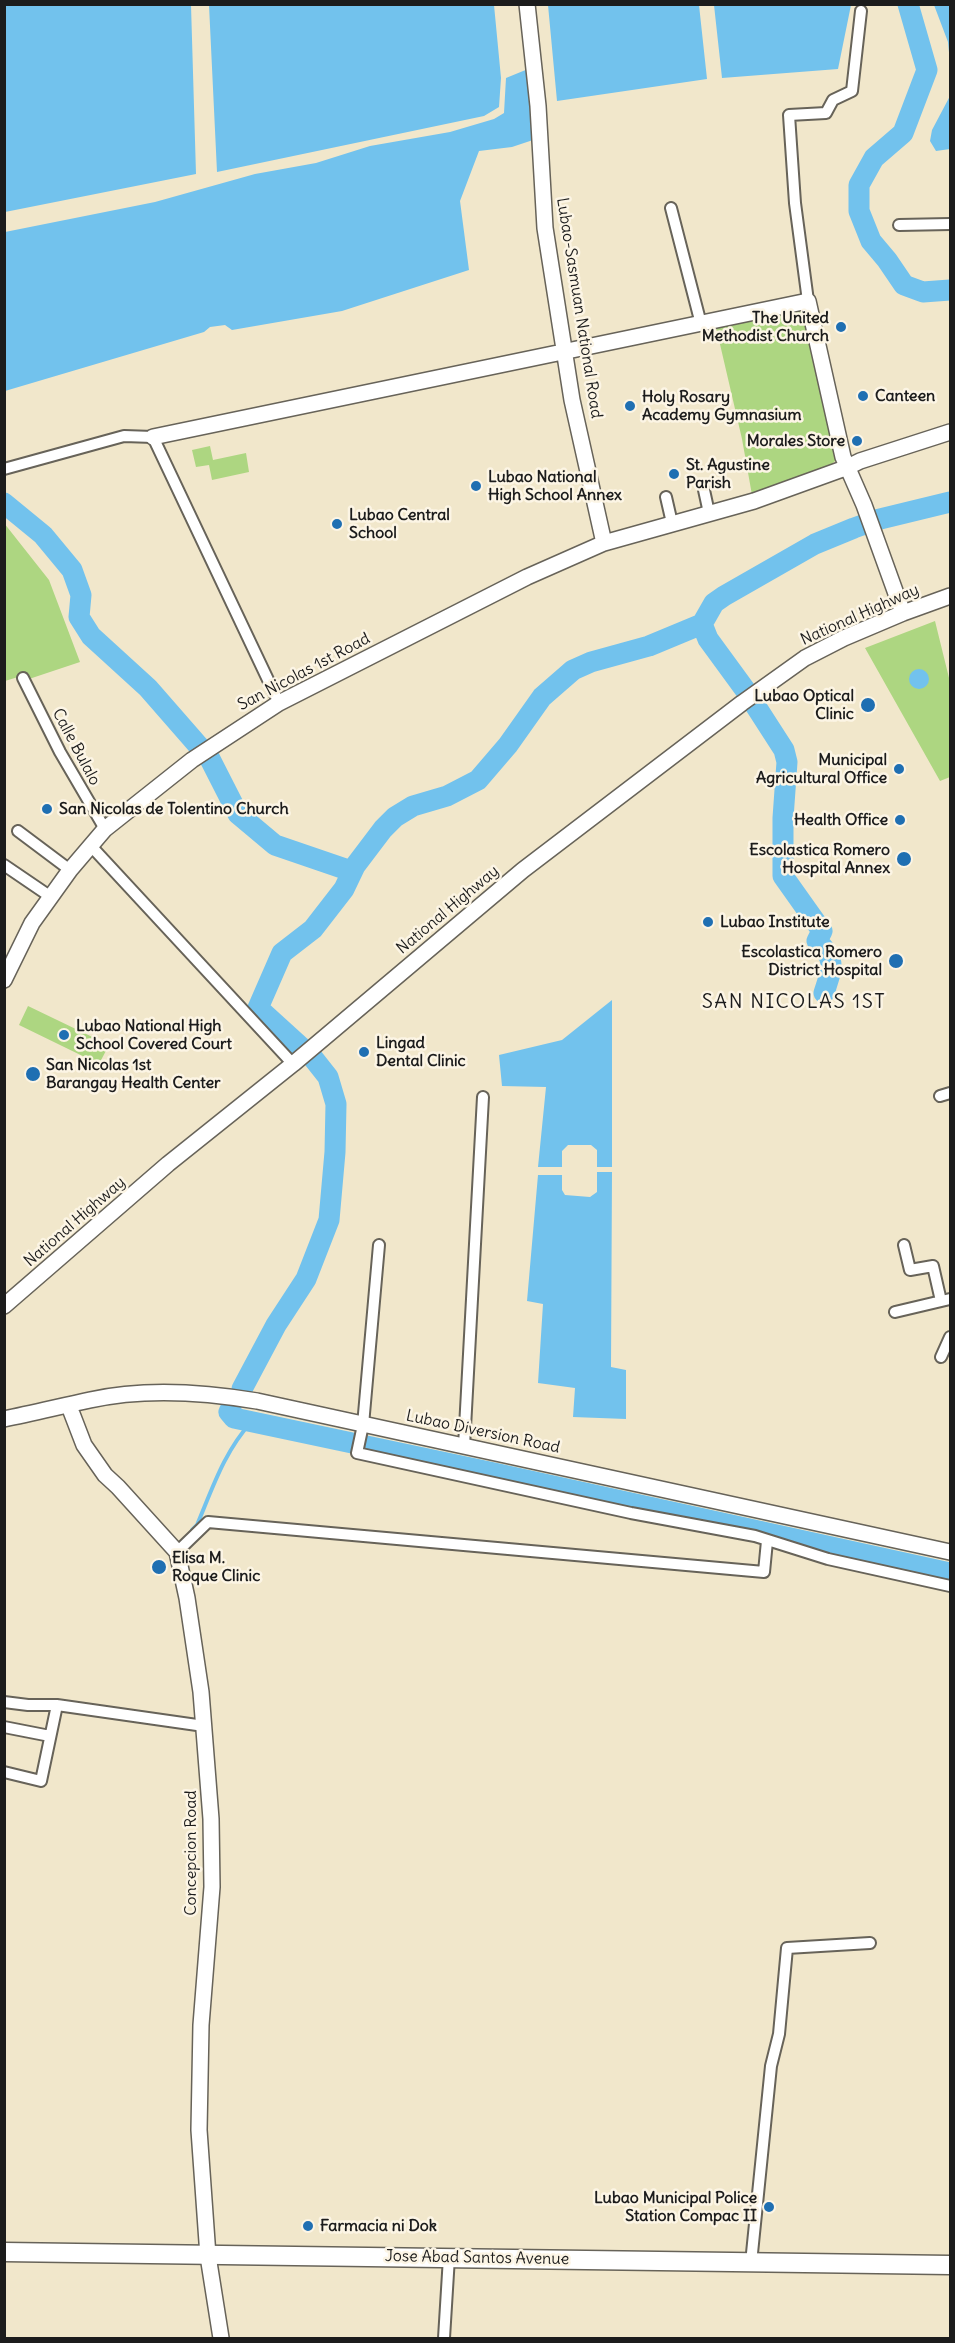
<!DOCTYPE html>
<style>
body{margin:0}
#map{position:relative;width:955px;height:2343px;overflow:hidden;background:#f1e7cb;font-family:Delius,sans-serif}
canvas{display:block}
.frame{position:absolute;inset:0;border:6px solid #1c1c1c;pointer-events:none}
</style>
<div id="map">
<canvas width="955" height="2343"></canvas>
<div class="frame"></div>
</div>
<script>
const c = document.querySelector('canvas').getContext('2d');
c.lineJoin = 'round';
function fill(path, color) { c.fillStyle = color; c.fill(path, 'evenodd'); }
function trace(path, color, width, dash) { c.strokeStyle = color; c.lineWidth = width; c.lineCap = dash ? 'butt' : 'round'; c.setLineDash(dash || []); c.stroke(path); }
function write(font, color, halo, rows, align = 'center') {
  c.font = font + ' Delius,sans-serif'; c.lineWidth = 5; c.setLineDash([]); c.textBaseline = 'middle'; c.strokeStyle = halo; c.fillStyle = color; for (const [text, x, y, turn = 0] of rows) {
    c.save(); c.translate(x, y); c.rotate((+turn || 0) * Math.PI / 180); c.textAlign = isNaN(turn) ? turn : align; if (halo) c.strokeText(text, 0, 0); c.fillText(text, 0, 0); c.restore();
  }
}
fill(new Path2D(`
 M 803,310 L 836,449 L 835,461 L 827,469 L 752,495 L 742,439 L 716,327 Z
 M 210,446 L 213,460 L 246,453 L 249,472 L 212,480 L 209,465 L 196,467 L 192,450 Z
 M 4,523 L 49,580 L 80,662 L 29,679 L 18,677 L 5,681 Z
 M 935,621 L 950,682 L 950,777 L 940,781 L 865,648 Z
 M 28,1006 L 109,1045 L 99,1064 L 19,1025 Z`), '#add681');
fill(new Path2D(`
 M 5,4 L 191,5 L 196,174 L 5,212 Z
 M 209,5 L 494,5 L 501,78 L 499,107 L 484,116 L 217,172 Z
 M 548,5 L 699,5 L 707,79 L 557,101 Z
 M 714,5 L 851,5 L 838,69 L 722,78 Z
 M 934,5 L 950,5 L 950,63 L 948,42 Z
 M 528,69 L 533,140 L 512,147 L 479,151 L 460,201 L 469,270 L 342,311 L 232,330 L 225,325 L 210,327 L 204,332 L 5,391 L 5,232 L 155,202 L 255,174 L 316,163 L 370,146 L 450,132 L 494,119 L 504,113 L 506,78 Z
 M 950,96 L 950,149 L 936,151 L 930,141 L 932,130 Z
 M909 679a10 10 0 1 1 20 0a10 10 0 1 1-20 0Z
 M 612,1000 L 612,1167 L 597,1167 L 597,1150 L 591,1145 L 568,1145 L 562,1151 L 562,1167 L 538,1167 L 546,1087 L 502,1086 L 499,1055 L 562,1040 Z
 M 597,1172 L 612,1172 L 611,1367 L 626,1370 L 626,1419 L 573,1417 L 575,1388 L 538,1383 L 543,1304 L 527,1301 L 538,1175 L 562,1175 L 562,1190 L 565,1195 L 590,1197 L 597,1192 Z`), '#72c2ed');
trace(new Path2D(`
 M 192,1530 L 197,1525 C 213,1487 224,1452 252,1421`), '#72c2ed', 4);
trace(new Path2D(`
 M 908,4 L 927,70 L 903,133 L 874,158 L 859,185 L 859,211 L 871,241 L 887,260 L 904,285 L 923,292 L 950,290
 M 4,503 L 43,535 L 72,570 L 81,595 L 79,617 L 91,636 L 148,688 L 210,759 L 238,814 L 275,845 L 351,871
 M 824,993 C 832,968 837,960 817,941 L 822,931 L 783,876 L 783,818 L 787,762 L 784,750 L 746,691 L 708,639 L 702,624 L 714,603 L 724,596 L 815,544 L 854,528 L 876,520 L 950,502
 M 242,1389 L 276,1325 L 306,1279 L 329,1220 L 335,1152 L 336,1104 L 328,1077 L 313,1058 L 258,1008 L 282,953 L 313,929 L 344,889 L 355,866 L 383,829 L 395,817 L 413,806 L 447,796 L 478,780 L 508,745 L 542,697 L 573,670 L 591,662 L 649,646 L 702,624
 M 231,1408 L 229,1412 L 234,1418 L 494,1473 L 950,1573`), '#72c2ed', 21);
const street = new Path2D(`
 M 671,208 L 701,324
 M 899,225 L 950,224
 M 808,301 L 795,203 L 789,115 L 826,113 L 833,100 L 852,91 L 861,11
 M 4,469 L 124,436 L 153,437 L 279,703
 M 704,490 L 709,513
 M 666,497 L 672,523
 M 23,678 L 60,752 L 105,829
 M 18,831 L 70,870
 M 91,846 L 293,1064
 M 4,865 L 51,897
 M 940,1096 L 950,1093
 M 379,1245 L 363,1425 L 357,1453 L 631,1513 L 755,1536 L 828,1559 L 950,1586
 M 904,1245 L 910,1270 L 933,1266 L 941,1301
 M 895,1312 L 950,1299
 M 941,1357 L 950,1337
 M 464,1446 L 483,1097
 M 177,1552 L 208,1522 L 764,1572 L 767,1541
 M 4,1702 L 28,1705 L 57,1705 L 204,1726
 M 4,1727 L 50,1736
 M 4,1772 L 41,1781 L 57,1705
 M 751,2263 L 771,2066 L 779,2034 L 787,1948 L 870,1943
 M 444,2338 L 449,2257`);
const secondary = new Path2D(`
 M 527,4 L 538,106 L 545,228 L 572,400 L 604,543
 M 153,437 L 808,301 L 843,457 L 864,505 L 903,613
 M 4,980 L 32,923 L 70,870 L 105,829 L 192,760 L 279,703 L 527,577 L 604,543 L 754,501 L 848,467 L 860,461 L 950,432
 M 4,1306 L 168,1164 L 293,1064 L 523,870 L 742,703 L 805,658 L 844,638 L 903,613 L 950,596
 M 69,1406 L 84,1445 L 105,1475 L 118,1487 L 177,1552 L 187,1598 L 201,1692 L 211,1819 L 212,1887 L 201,2025 L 199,2130 L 208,2256 L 221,2338
 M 4,1419 C 33,1413 62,1406 90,1400 C 143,1388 204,1392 257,1401 L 950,1552`);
const highway = new Path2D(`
 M 4,2252 L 950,2265`);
trace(street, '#676359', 14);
trace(secondary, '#676359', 18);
trace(highway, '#676359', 21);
trace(street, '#fff', 10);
trace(secondary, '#fff', 15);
trace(highway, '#fff', 18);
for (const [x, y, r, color] of [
 [841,327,6,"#1f6fb2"],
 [863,396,6,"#1f6fb2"],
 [630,406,6,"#1f6fb2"],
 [857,441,6,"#1f6fb2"],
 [674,474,6,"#1f6fb2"],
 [476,486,6,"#1f6fb2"],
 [337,524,6,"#1f6fb2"],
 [868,705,8,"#1f6fb2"],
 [899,769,6,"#1f6fb2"],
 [47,809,6,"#1f6fb2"],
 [900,820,6,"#1f6fb2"],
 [904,859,8,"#1f6fb2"],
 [708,922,6,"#1f6fb2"],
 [896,961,8,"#1f6fb2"],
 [64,1035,6,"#1f6fb2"],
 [364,1052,6,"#1f6fb2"],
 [33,1074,8,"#1f6fb2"],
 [159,1567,8,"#1f6fb2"],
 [769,2207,6,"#1f6fb2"],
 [308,2226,6,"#1f6fb2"]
]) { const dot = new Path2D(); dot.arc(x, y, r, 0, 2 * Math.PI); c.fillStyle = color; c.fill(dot); trace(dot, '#fcf5e5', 2); }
write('16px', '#1c1c1c', '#fcf5e5', [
 ["Lubao-Sasmuan National Road",579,308,81],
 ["National Highway",860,615,-24],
 ["San Nicolas 1st Road",304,672,-28],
 ["Calle Bulalo",76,747,62],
 ["National Highway",448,910,-40],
 ["National Highway",75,1222,-41],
 ["Lubao Diversion Road",483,1432,12],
 ["Concepcion Road",191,1853,-90],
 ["Jose Abad Santos Avenue",477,2258,1]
]);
write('bold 16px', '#1c1c1c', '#fcf5e5', [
 ["The United",829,318,"right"],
 ["Methodist Church",829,336,"right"],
 ["Canteen",875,396],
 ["Holy Rosary",642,397],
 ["Academy Gymnasium",642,415],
 ["Morales Store",845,441,"right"],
 ["St. Agustine",686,465],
 ["Parish",686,483],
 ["Lubao National",488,477],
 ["High School Annex",488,495],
 ["Lubao Central",349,515],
 ["School",349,533],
 ["Lubao Optical",854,696,"right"],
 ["Clinic",854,714,"right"],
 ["Municipal",887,760,"right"],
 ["Agricultural Office",887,778,"right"],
 ["San Nicolas de Tolentino Church",59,809],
 ["Health Office",888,820,"right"],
 ["Escolastica Romero",890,850,"right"],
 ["Hospital Annex",890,868,"right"],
 ["Lubao Institute",720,922],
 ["Escolastica Romero",882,952,"right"],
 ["District Hospital",882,970,"right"],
 ["Lubao National High",76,1026],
 ["School Covered Court",76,1044],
 ["Lingad",376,1043],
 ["Dental Clinic",376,1061],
 ["San Nicolas 1st",46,1065],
 ["Barangay Health Center",46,1083],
 ["Elisa M.",172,1558],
 ["Roque Clinic",172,1576],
 ["Lubao Municipal Police",757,2198,"right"],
 ["Station Compac II",757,2216,"right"],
 ["Farmacia ni Dok",320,2226]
], 'left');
c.letterSpacing = '1.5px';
write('20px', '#1c1c1c', '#fcf5e5', [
 ["SAN NICOLAS 1ST",794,1002]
]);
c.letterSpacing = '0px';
</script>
